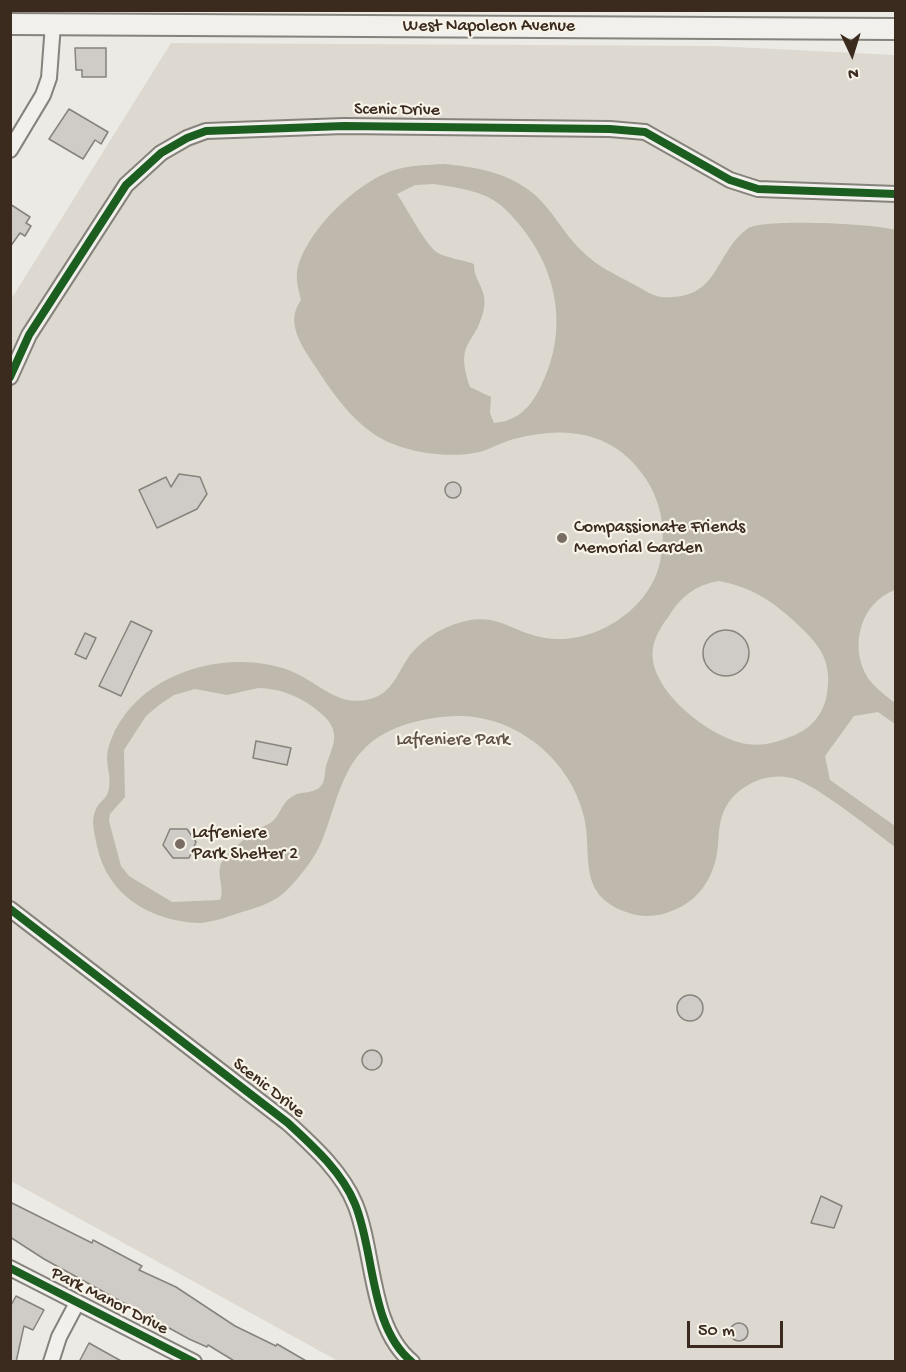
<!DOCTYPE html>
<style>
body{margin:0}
#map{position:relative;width:906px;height:1372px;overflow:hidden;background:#eceae4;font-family:"Gochi Hand",sans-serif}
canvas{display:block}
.frame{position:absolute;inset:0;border:12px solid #3b2a1e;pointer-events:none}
.north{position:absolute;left:822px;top:24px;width:60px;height:60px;-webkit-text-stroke:4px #f7f3e8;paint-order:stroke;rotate:176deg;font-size:16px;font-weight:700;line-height:24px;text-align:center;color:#3b2a1e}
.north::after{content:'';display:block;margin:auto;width:21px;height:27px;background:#3b2a1e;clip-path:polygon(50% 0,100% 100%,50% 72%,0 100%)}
.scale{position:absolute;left:687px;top:1321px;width:96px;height:27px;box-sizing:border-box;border:3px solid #3b2a1e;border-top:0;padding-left:8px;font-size:18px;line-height:21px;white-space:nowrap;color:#3b2a1e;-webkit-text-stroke:4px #f7f3e8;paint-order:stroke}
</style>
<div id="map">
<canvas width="906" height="1372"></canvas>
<div class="frame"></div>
<div class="north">N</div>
<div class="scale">50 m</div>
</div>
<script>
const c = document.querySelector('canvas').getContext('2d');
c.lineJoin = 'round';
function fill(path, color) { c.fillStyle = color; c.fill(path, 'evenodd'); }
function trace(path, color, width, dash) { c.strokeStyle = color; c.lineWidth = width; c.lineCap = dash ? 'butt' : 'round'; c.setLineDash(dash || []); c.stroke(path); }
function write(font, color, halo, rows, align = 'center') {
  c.font = font + ' "Gochi Hand",sans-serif'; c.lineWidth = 4.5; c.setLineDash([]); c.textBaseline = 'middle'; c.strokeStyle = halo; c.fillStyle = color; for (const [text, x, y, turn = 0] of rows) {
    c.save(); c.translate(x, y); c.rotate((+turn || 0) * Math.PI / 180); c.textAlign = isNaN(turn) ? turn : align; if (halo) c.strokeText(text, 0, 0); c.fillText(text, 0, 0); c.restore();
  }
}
fill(new Path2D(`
 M 171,43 L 714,46 L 895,55 L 895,1361 L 338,1361 L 11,1181 L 10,301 Z`), '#ddd9d0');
fill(new Path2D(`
 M 444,164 C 474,167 501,171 526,188 C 550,204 563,234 583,252 C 597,266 616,275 633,284 C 641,288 652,296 661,297 C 720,301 713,255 747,229 C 761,218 876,224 895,230 L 895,590 C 862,602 850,642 865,673 C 871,685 885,695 895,703 L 895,724 L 878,712 L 854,716 L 825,756 L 830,780 L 895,826 L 895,847 C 872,830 817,785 792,778 C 764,771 731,788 722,816 C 718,828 719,841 717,853 C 713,878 699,900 674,910 C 659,917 642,918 626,912 C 576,894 593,855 584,817 C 571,760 516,715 457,716 C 426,717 388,725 365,748 C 341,771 335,808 323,838 C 316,857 302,874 288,889 C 275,902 262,906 245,911 C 229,916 212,923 197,923 C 148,920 107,894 97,846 C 95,834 90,821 96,809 C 101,799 107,800 109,788 C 112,772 102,761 111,740 C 137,672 228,647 291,671 C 318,682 338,708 370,699 C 393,693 397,673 410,655 C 421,642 434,632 450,626 C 496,608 506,631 545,638 C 593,646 650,610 660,562 C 666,532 663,506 646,479 C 615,431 565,425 514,439 C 502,442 491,449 479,452 C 453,458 418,454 393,444 C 358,430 335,397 315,366 C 301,345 285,322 301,300 C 299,291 296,282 297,272 C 304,232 359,179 398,169 C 412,165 429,165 444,164 ZM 434,184 C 459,188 488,191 506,210 C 555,258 572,324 541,386 C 531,407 518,421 494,423 L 490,413 L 491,397 L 470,387 C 454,339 476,347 484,308 C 488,290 473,280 474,264 C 463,260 447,258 438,253 C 425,245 407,208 397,194 L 415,185 ZM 719,581 C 750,587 770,599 794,621 C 820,645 834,661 826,699 C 822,715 811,728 795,735 C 780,741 764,747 747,744 C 711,739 646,689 653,648 C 655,636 662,625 669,616 C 681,596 696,585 719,581 ZM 258,688 C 282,688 306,699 324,716 C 342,734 332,747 326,766 C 324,774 326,782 319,788 C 312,794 300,791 293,796 C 282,802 281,813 273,821 C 269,825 262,826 257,830 C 248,836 229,851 223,860 C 214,873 226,887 220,900 L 172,902 L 129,876 L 121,866 L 109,821 L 110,814 L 125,797 L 124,750 L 146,716 L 159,705 L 174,695 L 195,689 L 227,695 Z`), '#beb8ad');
const building = new Path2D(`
 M 75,48 L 106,48 L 106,77 L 82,77 L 82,70 L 76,70 Z
 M 69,109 L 108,132 L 101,144 L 95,140 L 83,159 L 49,139 Z
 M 10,204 L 30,217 L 26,223 L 31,226 L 25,236 L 20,233 L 10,247 Z
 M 179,474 L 200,477 L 207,494 L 197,509 L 157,528 L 139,490 L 166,477 L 171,487 Z
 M445 490a8 8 0 1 1 16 0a8 8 0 1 1-16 0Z
 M 131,621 L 152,631 L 121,696 L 99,686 Z
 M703 653a23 23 0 1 1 46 0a23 23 0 1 1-46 0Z
 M 85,633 L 96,638 L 86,659 L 75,654 Z
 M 256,741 L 291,748 L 287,765 L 253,758 Z
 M 170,829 L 187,829 L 196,842 L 189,858 L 173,858 L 163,845 Z
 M677 1008a13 13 0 1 1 26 0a13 13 0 1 1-26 0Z
 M362 1060a10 10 0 1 1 20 0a10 10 0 1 1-20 0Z
 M 821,1196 L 842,1206 L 834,1228 L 811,1223 Z
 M 10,1202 L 92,1243 L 93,1240 L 142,1266 L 139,1270 L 176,1287 L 235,1326 L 276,1346 L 277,1344 L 308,1362 L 236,1362 L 208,1345 L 207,1347 L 189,1339 L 44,1259 L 10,1237 Z
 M 16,1296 L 44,1310 L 33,1330 L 24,1326 L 16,1362 L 10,1362 L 10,1307 Z
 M730 1332a9 9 0 1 1 18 0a9 9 0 1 1-18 0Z
 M 89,1343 L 123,1362 L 79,1362 Z`);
fill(building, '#cfccc7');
trace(building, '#86827c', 1.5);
const minor = new Path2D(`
 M 10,150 L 43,95 L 49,78 L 53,24
 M 10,377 L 29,335 L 126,185 L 161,153 L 187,138 L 206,131 L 344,126 L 610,129 L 645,132 L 730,180 L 758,189 L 896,194
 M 10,909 L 288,1123 C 313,1146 342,1172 355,1204 C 375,1252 369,1327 412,1362
 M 10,1268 L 194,1362
 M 51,1362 L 59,1337 L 77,1303`);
const secondary = new Path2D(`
 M 10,24 L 896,29`);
trace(minor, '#86827c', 18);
trace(secondary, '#86827c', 24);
trace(minor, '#f1f0ec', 14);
trace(secondary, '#f1f0ec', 20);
trace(new Path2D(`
 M 10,377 L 29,335 L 126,185 L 161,153 L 187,138 L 206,131 L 344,126 L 610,129 L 645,132 L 730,180 L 758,189 L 896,194
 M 10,909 L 288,1123 C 313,1146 342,1172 355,1204 C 375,1252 369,1327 412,1362
 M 10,1268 L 194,1362`), '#1b5e20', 8);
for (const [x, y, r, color] of [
 [562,538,6,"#796d63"],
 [180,844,6,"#796d63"]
]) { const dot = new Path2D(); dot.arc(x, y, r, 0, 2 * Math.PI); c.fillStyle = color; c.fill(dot); trace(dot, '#f7f3e8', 2); }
write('18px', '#3b2a1e', '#f7f3e8', [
 ["West Napoleon Avenue",489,27],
 ["Scenic Drive",397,111,1],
 ["Scenic Drive",268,1089,38],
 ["Park Manor Drive",109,1302,27]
]);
write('18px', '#3b2a1e', '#f7f3e8', [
 ["Compassionate Friends",574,528],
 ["Memorial Garden",574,549],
 ["Lafreniere",192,834],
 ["Park Shelter 2",192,855]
], 'left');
write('18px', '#605246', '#f7f3e8', [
 ["Lafreniere Park",453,741]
]);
</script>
